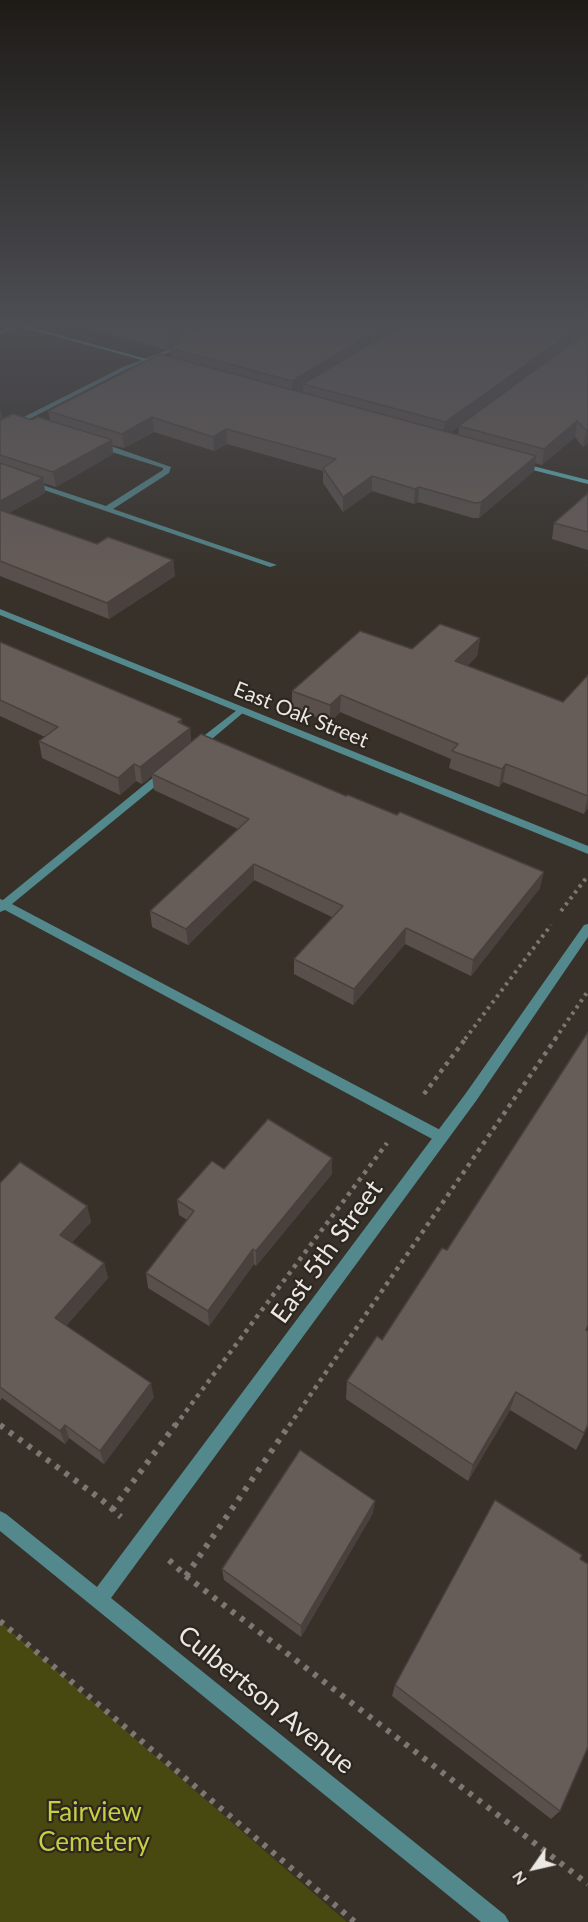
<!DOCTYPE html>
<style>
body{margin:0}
#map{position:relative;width:588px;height:1922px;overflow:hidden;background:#373129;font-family:Lato,sans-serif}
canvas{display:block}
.north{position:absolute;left:504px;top:1838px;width:60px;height:60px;-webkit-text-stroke:4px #2d2720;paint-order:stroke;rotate:236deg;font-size:16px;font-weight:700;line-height:24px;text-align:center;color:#ebe7e2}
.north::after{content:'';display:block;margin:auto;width:21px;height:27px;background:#ebe7e2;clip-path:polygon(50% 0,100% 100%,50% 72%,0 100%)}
</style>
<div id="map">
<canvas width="588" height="1922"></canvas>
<div class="north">N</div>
</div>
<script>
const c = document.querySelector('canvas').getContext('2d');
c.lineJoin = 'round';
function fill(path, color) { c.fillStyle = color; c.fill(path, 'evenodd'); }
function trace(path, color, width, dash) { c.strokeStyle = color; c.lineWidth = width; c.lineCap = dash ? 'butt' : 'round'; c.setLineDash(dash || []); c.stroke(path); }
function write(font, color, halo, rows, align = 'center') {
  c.font = font + ' Lato,sans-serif'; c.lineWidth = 4.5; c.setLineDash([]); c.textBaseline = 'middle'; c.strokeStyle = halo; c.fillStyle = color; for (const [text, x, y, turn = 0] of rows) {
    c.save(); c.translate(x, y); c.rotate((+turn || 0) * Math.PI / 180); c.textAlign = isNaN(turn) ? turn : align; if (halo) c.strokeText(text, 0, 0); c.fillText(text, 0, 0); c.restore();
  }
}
fill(new Path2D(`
 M 0,1622 L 347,1922 L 0,1922 Z`), '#474910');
trace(new Path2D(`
 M 561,911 L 587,877
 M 465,1039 L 551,925
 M 555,1039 L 588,991`), '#7c7770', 4, [3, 4.5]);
trace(new Path2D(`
 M 424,1094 L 466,1038
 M 175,1426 L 387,1143
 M 289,1426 L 556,1038`), '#7c7770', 4.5, [4, 5]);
trace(new Path2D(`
 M 0,1425 L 102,1500 L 121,1517
 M 112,1510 L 176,1424
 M 169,1560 L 186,1576 L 588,1884
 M 186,1576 L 290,1424
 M 0,1621 L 355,1922`), '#7c7770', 6, [4.5, 7]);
fill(new Path2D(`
 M 19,323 L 27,323 L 0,335 L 0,331 Z
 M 96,443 L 102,443 L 171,467 L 169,473 L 113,509 L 277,565 L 270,567 L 0,475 L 0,471 L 106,506 L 163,470 L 163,468 L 96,447 Z
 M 241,707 L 244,708 L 244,712 L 200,749 L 192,749 L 192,745 Z
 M 164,771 L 168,772 L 168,776 L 12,904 L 446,1133 L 448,1137 L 446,1141 L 441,1143 L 436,1141 L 5,910 L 0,912 L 0,899 L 3,900 L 160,772 Z`), '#53888d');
fill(new Path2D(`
 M 181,345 L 186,346 L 127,369 L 0,434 L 0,429 L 123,367 Z
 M 0,609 L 588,846 L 588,854 L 0,615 Z
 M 588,924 L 588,937 L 476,1101 L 111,1598 L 505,1915 L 509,1922 L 481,1922 L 0,1531 L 0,1511 L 6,1514 L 97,1587 L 466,1093 L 584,925 Z`), '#53888d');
fill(new Path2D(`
 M 7,323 L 16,323 L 165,364 L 160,365 Z
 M 517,462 L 588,480 L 588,484 L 517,466 Z`), '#5fb9c1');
fill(new Path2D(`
 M 66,323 L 588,323 L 588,443 L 583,447 L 575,437 L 542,465 L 535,463 L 534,471 L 479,518 L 473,518 L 418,502 L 414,504 L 372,491 L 343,512 L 323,483 L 323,471 L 227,444 L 214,451 L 154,432 L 124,448 L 112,445 L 113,454 L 56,487 L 44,483 L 45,493 L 9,513 L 97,544 L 173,560 L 175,576 L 109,619 L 0,576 L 0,410 L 3,419 L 50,420 L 48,411 L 170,357 L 170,349 L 167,350 ZM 459,427 L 458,435 L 450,433 Z
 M 588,493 L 588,550 L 552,539 L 554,523 Z
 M 480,638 L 477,656 L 467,666 L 563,702 L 588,675 L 588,808 L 584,814 L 503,782 L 499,787 L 449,768 L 451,759 L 340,712 L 330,722 L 292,708 L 292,691 L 412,649 Z
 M 0,642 L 182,719 L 182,725 L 190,728 L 191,742 L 540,888 L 471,976 L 405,944 L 353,1005 L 294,974 L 294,959 L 332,917 L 254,880 L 188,945 L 152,927 L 150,911 L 238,829 L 154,790 L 152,776 L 142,784 L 136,781 L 120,795 L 42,758 L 39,741 L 45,737 L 0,716 Z
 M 224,1169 L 332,1174 L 256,1266 L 254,1264 L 209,1326 L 148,1288 L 146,1273 L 187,1220 L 179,1215 L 177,1200 Z
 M 0,1183 L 87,1206 L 91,1222 L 72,1242 L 104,1263 L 108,1278 L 66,1326 L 154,1397 L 104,1464 L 69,1438 L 65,1444 L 2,1398 L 0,1401 Z
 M 587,1331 L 588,1426 L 576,1450 L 510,1410 L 468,1481 L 346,1399 L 347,1381 L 382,1340 Z
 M 373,1513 L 301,1637 L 224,1580 L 222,1569 Z
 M 580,1559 L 560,1811 L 551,1819 L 392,1696 L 395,1685 Z`), '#59504c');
fill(new Path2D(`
 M 190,323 L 220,323 L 177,338 L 178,344 L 167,350 L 166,335 Z
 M 389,323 L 413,323 L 303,384 L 303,390 L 292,396 L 292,381 Z
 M 585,323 L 588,323 L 588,334 L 459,426 L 459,427 L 443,438 L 445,422 Z
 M 1,410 L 4,425 L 0,427 L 0,411 Z
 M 152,417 L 154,432 L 124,448 L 122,434 Z
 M 577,421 L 575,437 L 542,465 L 544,449 Z
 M 226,429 L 227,444 L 214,451 L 213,437 Z
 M 588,429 L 588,443 L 583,447 L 586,430 Z
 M 112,440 L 113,454 L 56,487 L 53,472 Z
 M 536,456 L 534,471 L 479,518 L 481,502 Z
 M 372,476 L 372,491 L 343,512 L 343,497 Z
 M 43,478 L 45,493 L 0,518 L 0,501 Z
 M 419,487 L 418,502 L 414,504 L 415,489 Z
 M 173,560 L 175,576 L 109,619 L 107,603 Z
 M 480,638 L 477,656 L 453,679 L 455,661 Z
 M 341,695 L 340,712 L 330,722 L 330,705 Z
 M 182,719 L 183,733 L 190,728 L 191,745 L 152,774 L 152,776 L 142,784 L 140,767 L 178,722 Z
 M 134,764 L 136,781 L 120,795 L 118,778 Z
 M 506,764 L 503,782 L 499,787 L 502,769 Z
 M 588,796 L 588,808 L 584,814 Z
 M 254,864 L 254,880 L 188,945 L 186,929 Z
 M 544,872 L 540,888 L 471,976 L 473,960 Z
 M 406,928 L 405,944 L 353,1005 L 354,989 Z
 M 332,1158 L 332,1174 L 256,1266 L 256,1251 Z
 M 87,1206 L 91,1222 L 65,1250 L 60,1235 Z
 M 253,1249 L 254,1264 L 209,1326 L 208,1311 Z
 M 104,1263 L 108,1278 L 60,1333 L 55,1318 Z
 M 151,1383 L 154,1397 L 104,1464 L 100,1451 Z
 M 516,1392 L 510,1410 L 468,1481 L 473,1465 Z
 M 65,1425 L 69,1438 L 65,1444 L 60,1431 Z
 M 375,1501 L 373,1513 L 301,1637 L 301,1626 Z`), '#48413e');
const building = new Path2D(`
 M 119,323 L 190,323 L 166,335 Z
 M 208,323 L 389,323 L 292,381 L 170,348 L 185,340 L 177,338 Z
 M 405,323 L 585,323 L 445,422 L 303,384 Z
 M 588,331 L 588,429 L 586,430 L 577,421 L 544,449 L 459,426 Z
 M 160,354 L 536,456 L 481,502 L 475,503 L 419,487 L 415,489 L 372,476 L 343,497 L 323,468 L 336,459 L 226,429 L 213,437 L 152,417 L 122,434 L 48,411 Z
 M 13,414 L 32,420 L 38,417 L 112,440 L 53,472 L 0,455 L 0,420 Z
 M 0,463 L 43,478 L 0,501 Z
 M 588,493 L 588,532 L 554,523 Z
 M 0,510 L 97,544 L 108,537 L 173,560 L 107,603 L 0,561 Z
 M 440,624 L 480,638 L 455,661 L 563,702 L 588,675 L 588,796 L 506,764 L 502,769 L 452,751 L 458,744 L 341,695 L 330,705 L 292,691 L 360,631 L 412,649 Z
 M 0,642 L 182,719 L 178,722 L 190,728 L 140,767 L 134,764 L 118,778 L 39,741 L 58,727 L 0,700 Z
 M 201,734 L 346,796 L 348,795 L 397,815 L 400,812 L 544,872 L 473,960 L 406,928 L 354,989 L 294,959 L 343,906 L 254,864 L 186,929 L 150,911 L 249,819 L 152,774 Z
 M 588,1032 L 588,1325 L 586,1330 L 588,1331 L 588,1424 L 584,1433 L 516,1392 L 473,1465 L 347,1381 L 377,1336 L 382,1340 L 442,1248 L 447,1250 Z
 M 268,1119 L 332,1158 L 256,1251 L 253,1249 L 208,1311 L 146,1273 L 194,1211 L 177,1200 L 212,1161 L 224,1169 Z
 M 20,1162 L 87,1206 L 60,1235 L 104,1263 L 55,1318 L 151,1383 L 100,1451 L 65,1425 L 60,1431 L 0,1387 L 0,1183 Z
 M 300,1450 L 375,1501 L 301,1626 L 222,1569 Z
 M 495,1500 L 582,1555 L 580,1559 L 588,1564 L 588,1747 L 560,1811 L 395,1685 Z`);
fill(building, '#675d58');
trace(building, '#48413e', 1.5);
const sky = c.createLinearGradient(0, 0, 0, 592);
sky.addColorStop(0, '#1e1b17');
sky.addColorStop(0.55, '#4d4e54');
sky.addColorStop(1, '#4d4e5400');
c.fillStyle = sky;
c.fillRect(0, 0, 588, 592);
write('21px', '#ebe7e2', '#2d2720', [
 ["East Oak Street",301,715,22]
]);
write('26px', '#ebe7e2', '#2d2720', [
 ["East 5th Street",327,1252,-54],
 ["Culbertson Avenue",266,1700,39]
]);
write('26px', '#c8ce43', '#2d2720', [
 ["Fairview",94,1813],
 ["Cemetery",94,1843]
]);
</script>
